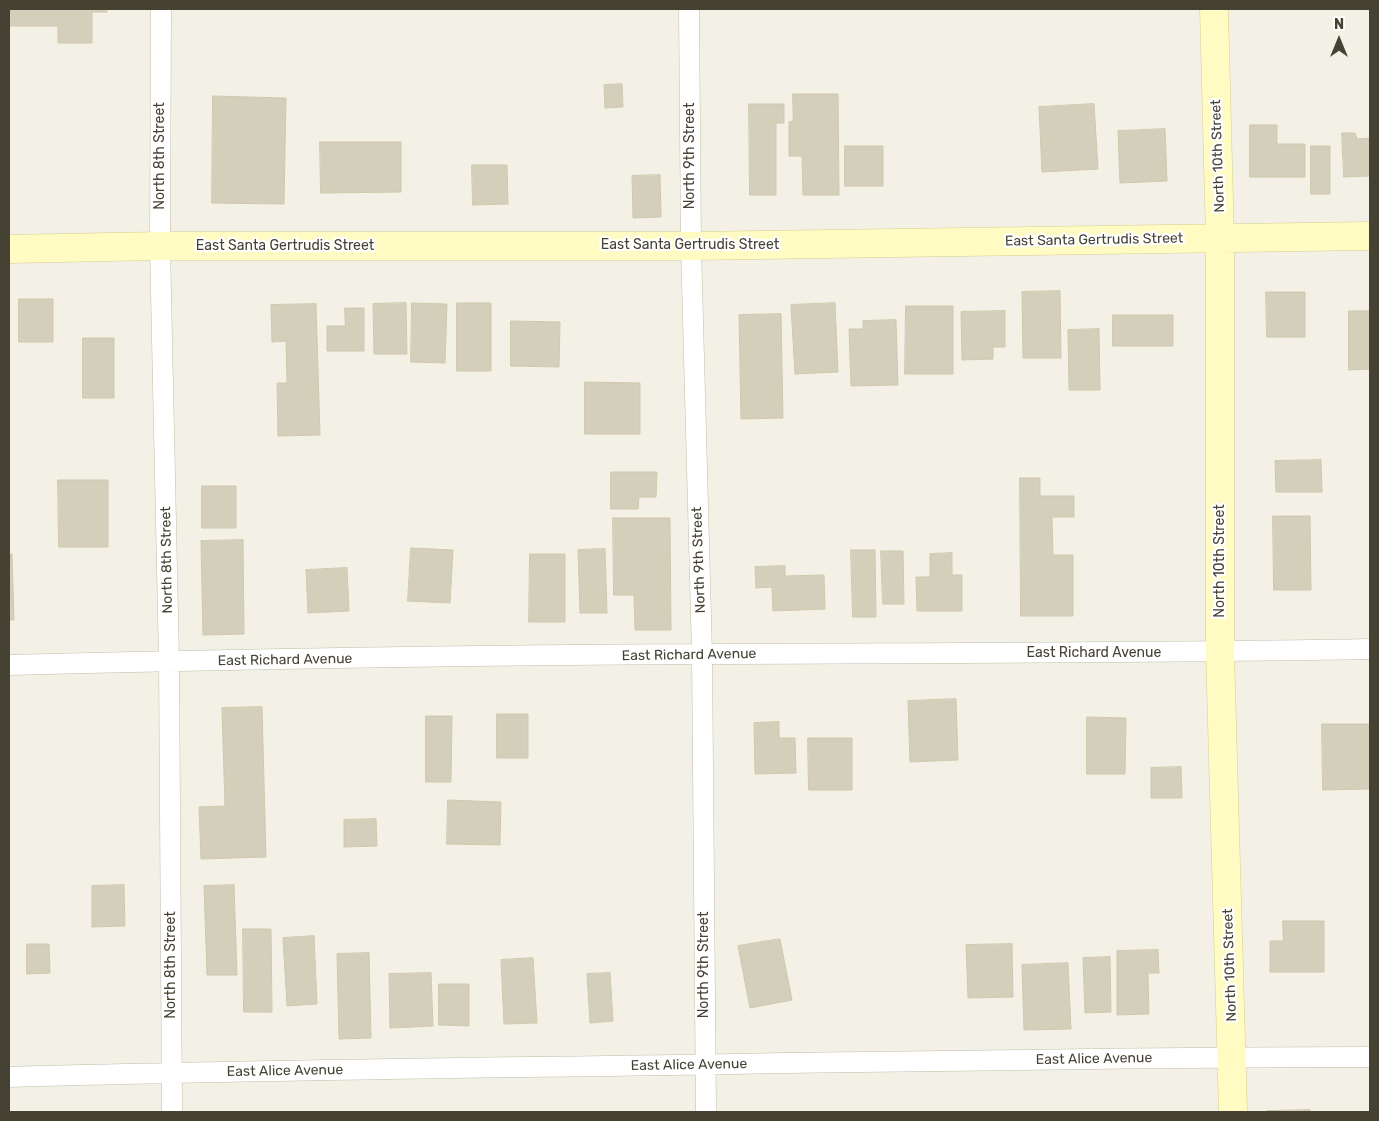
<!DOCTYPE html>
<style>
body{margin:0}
#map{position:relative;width:1379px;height:1121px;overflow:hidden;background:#f3f1e5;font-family:Rubik,sans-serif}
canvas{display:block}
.frame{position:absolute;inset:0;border:10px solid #454234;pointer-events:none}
.north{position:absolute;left:1314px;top:15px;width:50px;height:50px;-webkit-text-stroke:4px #fff;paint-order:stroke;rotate:0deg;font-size:14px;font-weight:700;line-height:20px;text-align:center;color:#454234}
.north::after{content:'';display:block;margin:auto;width:18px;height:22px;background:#454234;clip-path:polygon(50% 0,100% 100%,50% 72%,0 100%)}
</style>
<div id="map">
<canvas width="1379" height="1121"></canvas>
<div class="frame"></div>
<div class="north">N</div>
</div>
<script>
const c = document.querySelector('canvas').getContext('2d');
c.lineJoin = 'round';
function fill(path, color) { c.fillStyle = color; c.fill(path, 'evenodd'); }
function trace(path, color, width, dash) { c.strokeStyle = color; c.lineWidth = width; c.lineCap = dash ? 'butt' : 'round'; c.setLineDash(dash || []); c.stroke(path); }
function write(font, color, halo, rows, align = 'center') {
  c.font = font + ' Rubik,sans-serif'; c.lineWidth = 4.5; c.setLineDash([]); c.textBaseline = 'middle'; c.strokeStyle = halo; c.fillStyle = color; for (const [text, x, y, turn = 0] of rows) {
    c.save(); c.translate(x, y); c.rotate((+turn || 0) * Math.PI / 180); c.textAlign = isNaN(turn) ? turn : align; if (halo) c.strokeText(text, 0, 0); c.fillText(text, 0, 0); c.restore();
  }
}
const building = new Path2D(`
 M 9,9 L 107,9 L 107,12 L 92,12 L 92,43 L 58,43 L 58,26 L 9,26 Z
 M 622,84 L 623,107 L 605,108 L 604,85 Z
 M 793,94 L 838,94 L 839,195 L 803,195 L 802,156 L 789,156 L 789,122 L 793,121 Z
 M 213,96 L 286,98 L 284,204 L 212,203 Z
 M 749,104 L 784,104 L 784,123 L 776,123 L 776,195 L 750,195 Z
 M 1094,104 L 1098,169 L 1042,172 L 1039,107 Z
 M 1250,125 L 1277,125 L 1277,144 L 1305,144 L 1305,177 L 1250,177 Z
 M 1165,129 L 1167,181 L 1120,183 L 1118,131 Z
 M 1342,133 L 1355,133 L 1357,139 L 1370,138 L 1370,176 L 1344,177 Z
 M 320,142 L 401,142 L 401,192 L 321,193 Z
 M 845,146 L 883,146 L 883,186 L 845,186 Z
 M 1311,146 L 1330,146 L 1330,194 L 1311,194 Z
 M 472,165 L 507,165 L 508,204 L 473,205 Z
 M 660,175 L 661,217 L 633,218 L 632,176 Z
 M 1060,291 L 1061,358 L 1023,358 L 1022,292 Z
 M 1266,292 L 1305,292 L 1305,337 L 1267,337 Z
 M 19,299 L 53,299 L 53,342 L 19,342 Z
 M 406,303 L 407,354 L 374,354 L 373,304 Z
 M 412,303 L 447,304 L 445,363 L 411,362 Z
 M 457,303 L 491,303 L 491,371 L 457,371 Z
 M 835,303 L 838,372 L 795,374 L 791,305 Z
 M 316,304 L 320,435 L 278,436 L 277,383 L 287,383 L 286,341 L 272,342 L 271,305 Z
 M 906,306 L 953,306 L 953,374 L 905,374 Z
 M 345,308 L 364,308 L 364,351 L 327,351 L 327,326 L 345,326 Z
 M 1005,311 L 1005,347 L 993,347 L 993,359 L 962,360 L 961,312 Z
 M 1349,311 L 1370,311 L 1370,369 L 1349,370 Z
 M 781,314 L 783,418 L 741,419 L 739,315 Z
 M 1113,315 L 1173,315 L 1173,346 L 1113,346 Z
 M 896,320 L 898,385 L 851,386 L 849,329 L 863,329 L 863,321 Z
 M 511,321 L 560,322 L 559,367 L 511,366 Z
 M 1099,329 L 1100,390 L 1069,390 L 1068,330 Z
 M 83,338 L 114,338 L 114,398 L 83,398 Z
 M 585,382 L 640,383 L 640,434 L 585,434 Z
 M 1321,460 L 1322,492 L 1276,492 L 1275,461 Z
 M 611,472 L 657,472 L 656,497 L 639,497 L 638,509 L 611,509 Z
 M 1020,478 L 1040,478 L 1040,496 L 1074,496 L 1074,517 L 1052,517 L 1053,555 L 1073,555 L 1073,616 L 1021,616 Z
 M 58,480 L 108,480 L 108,547 L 59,547 Z
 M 202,486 L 236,486 L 236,528 L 202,528 Z
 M 1273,516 L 1310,516 L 1311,590 L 1274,590 Z
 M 613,518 L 670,518 L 671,630 L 635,630 L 634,595 L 614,595 Z
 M 243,540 L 244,634 L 203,635 L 201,541 Z
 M 411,548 L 453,550 L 450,603 L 408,601 Z
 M 605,549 L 607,613 L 580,613 L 578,550 Z
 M 851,550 L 875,550 L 876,617 L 853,617 Z
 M 881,551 L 903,551 L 904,604 L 883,604 Z
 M 952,553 L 952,575 L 962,575 L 962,611 L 917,611 L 916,577 L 930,577 L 930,554 Z
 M 9,554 L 12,554 L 14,620 L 9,620 Z
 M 530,554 L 565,554 L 565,622 L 529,622 Z
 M 785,566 L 785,576 L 824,575 L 825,609 L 773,611 L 772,587 L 756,588 L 755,567 Z
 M 347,568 L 349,611 L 308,613 L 306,570 Z
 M 956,699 L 958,760 L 910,762 L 908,701 Z
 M 262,707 L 266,857 L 201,859 L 199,807 L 225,806 L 222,708 Z
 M 497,714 L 528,714 L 528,758 L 497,758 Z
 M 426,716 L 452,716 L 451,782 L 426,782 Z
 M 1087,717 L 1126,718 L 1125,774 L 1087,774 Z
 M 779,722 L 779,738 L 795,738 L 796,773 L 755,774 L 754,723 Z
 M 1322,724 L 1370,724 L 1370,789 L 1323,790 Z
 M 808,738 L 852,738 L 852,790 L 809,790 Z
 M 1181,767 L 1182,798 L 1151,798 L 1151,768 Z
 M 448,800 L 501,802 L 500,845 L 447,844 Z
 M 376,819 L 377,846 L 344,847 L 344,820 Z
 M 124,885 L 125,926 L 92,927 L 92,886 Z
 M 234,885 L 237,975 L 207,975 L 204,886 Z
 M 1283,921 L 1324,921 L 1324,972 L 1270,972 L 1270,941 L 1283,941 Z
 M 243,929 L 271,929 L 272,1012 L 244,1012 Z
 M 314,936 L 317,1004 L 287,1006 L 283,938 Z
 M 780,939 L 792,1000 L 750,1008 L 738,946 Z
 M 27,944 L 49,944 L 50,973 L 27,974 Z
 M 1012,944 L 1013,997 L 968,998 L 966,945 Z
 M 1158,950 L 1159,973 L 1148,973 L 1149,1014 L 1117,1015 L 1117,951 Z
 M 369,953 L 371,1038 L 339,1039 L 337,954 Z
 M 1110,957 L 1111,1012 L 1085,1013 L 1083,958 Z
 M 533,958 L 537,1023 L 504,1024 L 501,960 Z
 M 1068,963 L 1071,1029 L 1024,1030 L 1022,965 Z
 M 431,973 L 433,1026 L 390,1028 L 389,974 Z
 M 610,973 L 613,1021 L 590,1023 L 587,974 Z
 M 439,984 L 469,984 L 469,1026 L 439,1025 Z
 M 1310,1110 L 1310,1112 L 1267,1112 L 1267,1111 Z`);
fill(building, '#d4cfba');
trace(building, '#cfc8ad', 1);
const street = new Path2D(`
 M 161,9 L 160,246 L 169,661 L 172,1112
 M 689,9 L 691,246 L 702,654 L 706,1112
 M 9,665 C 241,659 474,655 707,654 C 928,653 1149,653 1370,649
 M 9,1077 C 250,1070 492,1068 734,1064 C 946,1061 1158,1057 1370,1057`);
const secondary = new Path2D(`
 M 1214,9 L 1220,239 L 1220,652 L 1233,1112
 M 9,249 L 160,246 L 691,246 L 1370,236`);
trace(street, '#c1bdaa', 21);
trace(secondary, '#d4ce93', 29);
trace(street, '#fff', 20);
trace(secondary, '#fffbc2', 28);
write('14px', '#454234', '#fff', [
 ["North 8th Street",160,156,-90],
 ["North 9th Street",690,156,-90],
 ["North 10th Street",1218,156,-92],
 ["East Santa Gertrudis Street",1094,240,-1],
 ["East Santa Gertrudis Street",690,245],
 ["East Santa Gertrudis Street",285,246],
 ["North 8th Street",167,560,-91],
 ["North 9th Street",699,560,-92],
 ["North 10th Street",1220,561,-90],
 ["East Richard Avenue",1094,653],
 ["East Richard Avenue",689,655,-1],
 ["East Richard Avenue",285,660,-1],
 ["North 8th Street",171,965,-90],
 ["North 9th Street",704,965,-90],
 ["North 10th Street",1230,965,-92],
 ["East Alice Avenue",1094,1059,-1],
 ["East Alice Avenue",689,1065,-1],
 ["East Alice Avenue",285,1071,-1]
]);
</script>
